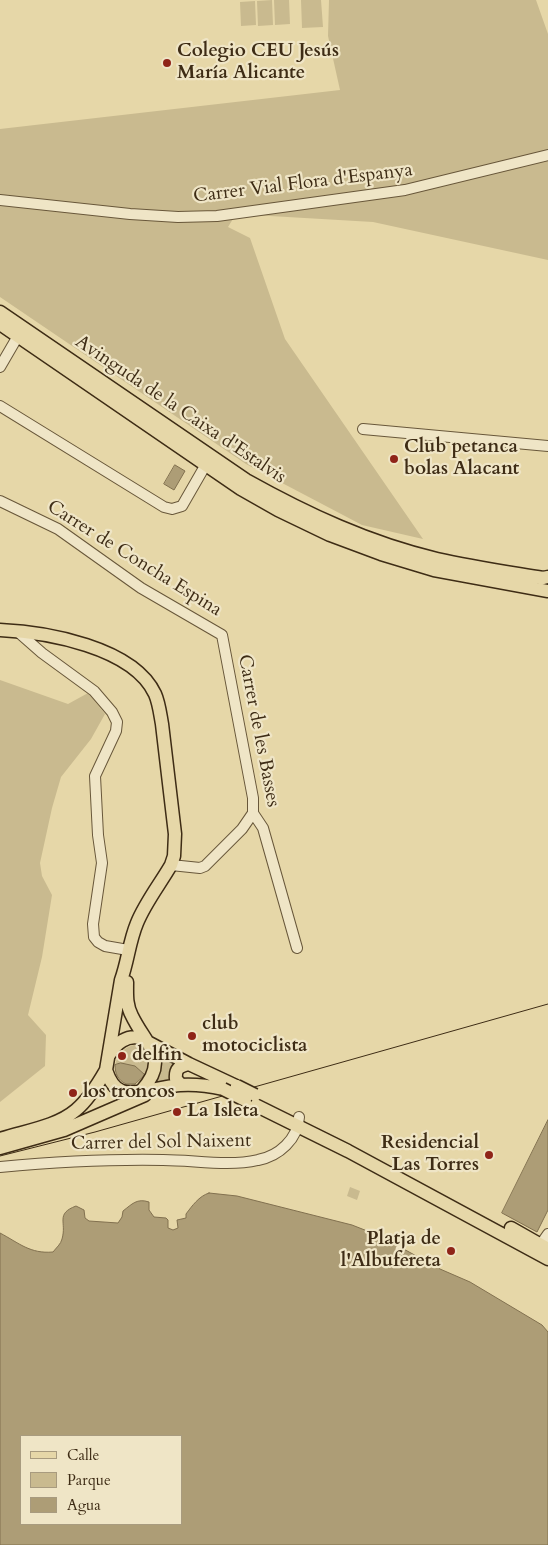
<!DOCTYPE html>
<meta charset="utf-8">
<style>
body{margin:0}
#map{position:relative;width:548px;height:1545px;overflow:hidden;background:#e6d7a8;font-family:Cardo,serif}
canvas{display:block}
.legend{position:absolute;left:20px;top:1435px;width:162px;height:90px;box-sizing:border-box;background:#efe5c6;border:1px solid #a89b7f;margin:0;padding:6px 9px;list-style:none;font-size:15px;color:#3e2c15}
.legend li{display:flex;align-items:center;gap:10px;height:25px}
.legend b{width:25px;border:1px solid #a89b7f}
</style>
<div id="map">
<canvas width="548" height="1545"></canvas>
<ul class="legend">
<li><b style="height:6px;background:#e6d7a8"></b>Calle</li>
<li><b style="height:14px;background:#c9ba8f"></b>Parque</li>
<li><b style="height:14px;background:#ad9d76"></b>Agua</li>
</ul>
</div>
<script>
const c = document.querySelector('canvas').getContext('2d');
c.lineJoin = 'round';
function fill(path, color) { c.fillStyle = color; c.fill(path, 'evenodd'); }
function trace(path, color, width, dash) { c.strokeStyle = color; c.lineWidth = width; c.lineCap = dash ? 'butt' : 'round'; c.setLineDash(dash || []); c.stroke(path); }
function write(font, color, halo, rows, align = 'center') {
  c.font = font + ' Cardo,serif'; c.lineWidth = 4.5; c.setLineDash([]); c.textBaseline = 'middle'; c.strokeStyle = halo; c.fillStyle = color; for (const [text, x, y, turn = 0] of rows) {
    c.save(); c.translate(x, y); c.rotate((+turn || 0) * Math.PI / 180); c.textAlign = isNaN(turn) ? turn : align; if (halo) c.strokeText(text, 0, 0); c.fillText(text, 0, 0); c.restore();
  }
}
fill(new Path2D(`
 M 272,0 L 273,25 L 258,26 L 257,1 Z
 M 274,0 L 289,0 L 290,24 L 275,25 Z
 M 301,0 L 321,0 L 323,27 L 302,28 Z
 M 329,0 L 536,0 L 548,34 L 548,260 L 373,222 L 236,214 L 228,227 L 250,238 L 285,339 L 423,539 L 362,525 L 246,464 L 0,297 L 0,129 L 340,90 L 328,36 Z
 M 255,1 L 256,25 L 241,26 L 240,2 Z
 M 0,680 L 68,704 L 88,693 L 105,714 L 91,739 L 61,777 L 52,808 L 40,863 L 42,876 L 52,895 L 42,957 L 28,1015 L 46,1035 L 45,1066 L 0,1102 Z
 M 134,1045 C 149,1047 151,1063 145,1075 C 138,1067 124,1063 115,1065 C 118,1054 123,1048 134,1045 Z
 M 158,1053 L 176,1064 L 171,1080 L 152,1085 Z
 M 350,1187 L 360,1191 L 357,1200 L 347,1196 Z`), '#c9ba8f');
const water = new Path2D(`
 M 175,465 L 185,471 L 174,490 L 164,484 Z
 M 121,1063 L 135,1066 L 145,1075 L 135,1084 L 126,1084 C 118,1080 115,1074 115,1065 Z
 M 548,1120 L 548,1210 L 537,1232 L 502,1213 Z
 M 209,1193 L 237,1196 L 352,1225 L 380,1236 L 440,1269 L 470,1282 L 542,1325 L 548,1332 L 548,1545 L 0,1545 L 0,1233 C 19,1243 30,1254 53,1252 C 56,1248 61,1244 62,1239 C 67,1222 55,1214 76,1206 L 84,1210 L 85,1218 L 89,1221 L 118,1223 L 122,1217 L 123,1211 C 132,1204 137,1198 149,1202 L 149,1210 L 154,1217 L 166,1218 L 168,1220 L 168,1228 L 173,1230 L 178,1228 L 177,1220 L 186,1218 L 186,1214 C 192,1206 199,1196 209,1193 ZM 21,1436 L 181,1436 L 181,1524 L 21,1524 Z`);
fill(water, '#ad9d76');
trace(water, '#81704f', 1);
const minor = new Path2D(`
 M 0,200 L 130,214 L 178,217 L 217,216 L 405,190 L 548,155
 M 0,367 L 18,336
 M 0,406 L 164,507 L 172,509 L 182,506 L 205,466
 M 363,429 L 548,446
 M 0,501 L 58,529 L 141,588 L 222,635 L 253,798 L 253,813 L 263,828 L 297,948
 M 17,631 L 42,653 L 94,691 L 112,712 L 117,722 L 116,731 L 95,776 L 98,835 L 102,863 L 93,924 L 94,937 L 98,942 L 105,946 L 128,950
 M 171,865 L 200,868 L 205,866 L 242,829 L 253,813
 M 0,1167 C 54,1162 109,1159 163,1160 C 194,1160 228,1167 258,1160 C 279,1156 298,1139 299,1117
 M 542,1251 L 541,1244 L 548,1234`);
const major = new Path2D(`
 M 0,312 L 246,480 C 307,514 369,543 437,559 C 472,567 507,572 543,578 L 548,577
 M 0,324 L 241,489 L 278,510 L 330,535 L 381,554 L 434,570 L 548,591
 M 0,630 C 46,632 133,647 155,694 C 159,703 160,713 162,724 L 175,834 L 174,856 L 171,865 C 160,884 145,903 137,923 C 129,942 128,961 121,980 L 106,1070 C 109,1079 113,1088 122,1091 C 135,1096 165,1086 180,1085 C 195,1084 210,1086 223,1089
 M 127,982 C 127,994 126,1005 132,1016 C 146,1045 170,1059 142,1090
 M 110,1054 C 116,1043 127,1035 140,1038 L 189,1064 L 236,1086
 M 181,1085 L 176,1079 C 175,1069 179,1066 189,1064
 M 245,1100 L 348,1151 L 548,1259
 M 0,1139 C 24,1131 56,1127 76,1110 C 88,1100 98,1084 106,1070
 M 0,1148 L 64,1130 L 145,1095
 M 511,1228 L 548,1249`);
trace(minor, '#68573a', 12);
trace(major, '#3e2c15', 15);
trace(minor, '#efe5c6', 10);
trace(major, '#e6d7a8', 12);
trace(new Path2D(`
 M 0,1156 L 95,1132 L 548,1004`), '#3e2c15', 1);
const majorBridge = new Path2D(`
 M 237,1086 L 255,1095
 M 223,1089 L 245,1100`);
trace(majorBridge, '#3e2c15', 15, []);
trace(majorBridge, '#e6d7a8', 12);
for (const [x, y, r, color] of [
 [167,63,5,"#8f2418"],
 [394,459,5,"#8f2418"],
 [192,1036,5,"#8f2418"],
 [122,1056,5,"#8f2418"],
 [73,1093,5,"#8f2418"],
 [177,1112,5,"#8f2418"],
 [489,1155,5,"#8f2418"],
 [451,1251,5,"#8f2418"]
]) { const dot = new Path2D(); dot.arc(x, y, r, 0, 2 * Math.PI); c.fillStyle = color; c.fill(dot); trace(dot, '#efe5c6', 2); }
write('bold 19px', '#3e2c15', '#efe5c6', [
 ["Colegio CEU Jesús",177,52],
 ["María Alicante",177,74],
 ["Club petanca",404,448],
 ["bolas Alacant",404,470],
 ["club",202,1025],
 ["motociclista",202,1047],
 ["delfin",132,1056],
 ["los troncos",83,1093],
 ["La Isleta",187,1112],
 ["Residencial",479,1144,"right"],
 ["Las Torres",479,1166,"right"],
 ["Platja de",441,1240,"right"],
 ["l'Albufereta",441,1262,"right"]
], 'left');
write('19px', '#3e2c15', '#efe5c6', [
 ["Carrer Vial Flora d'Espanya",303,184,-7],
 ["Avinguda de la Caixa d'Estalvis",180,410,34],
 ["Carrer de Concha Espina",134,559,32],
 ["Carrer de les Basses",258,731,79],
 ["Carrer del Sol Naixent",161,1143,-1]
]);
</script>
